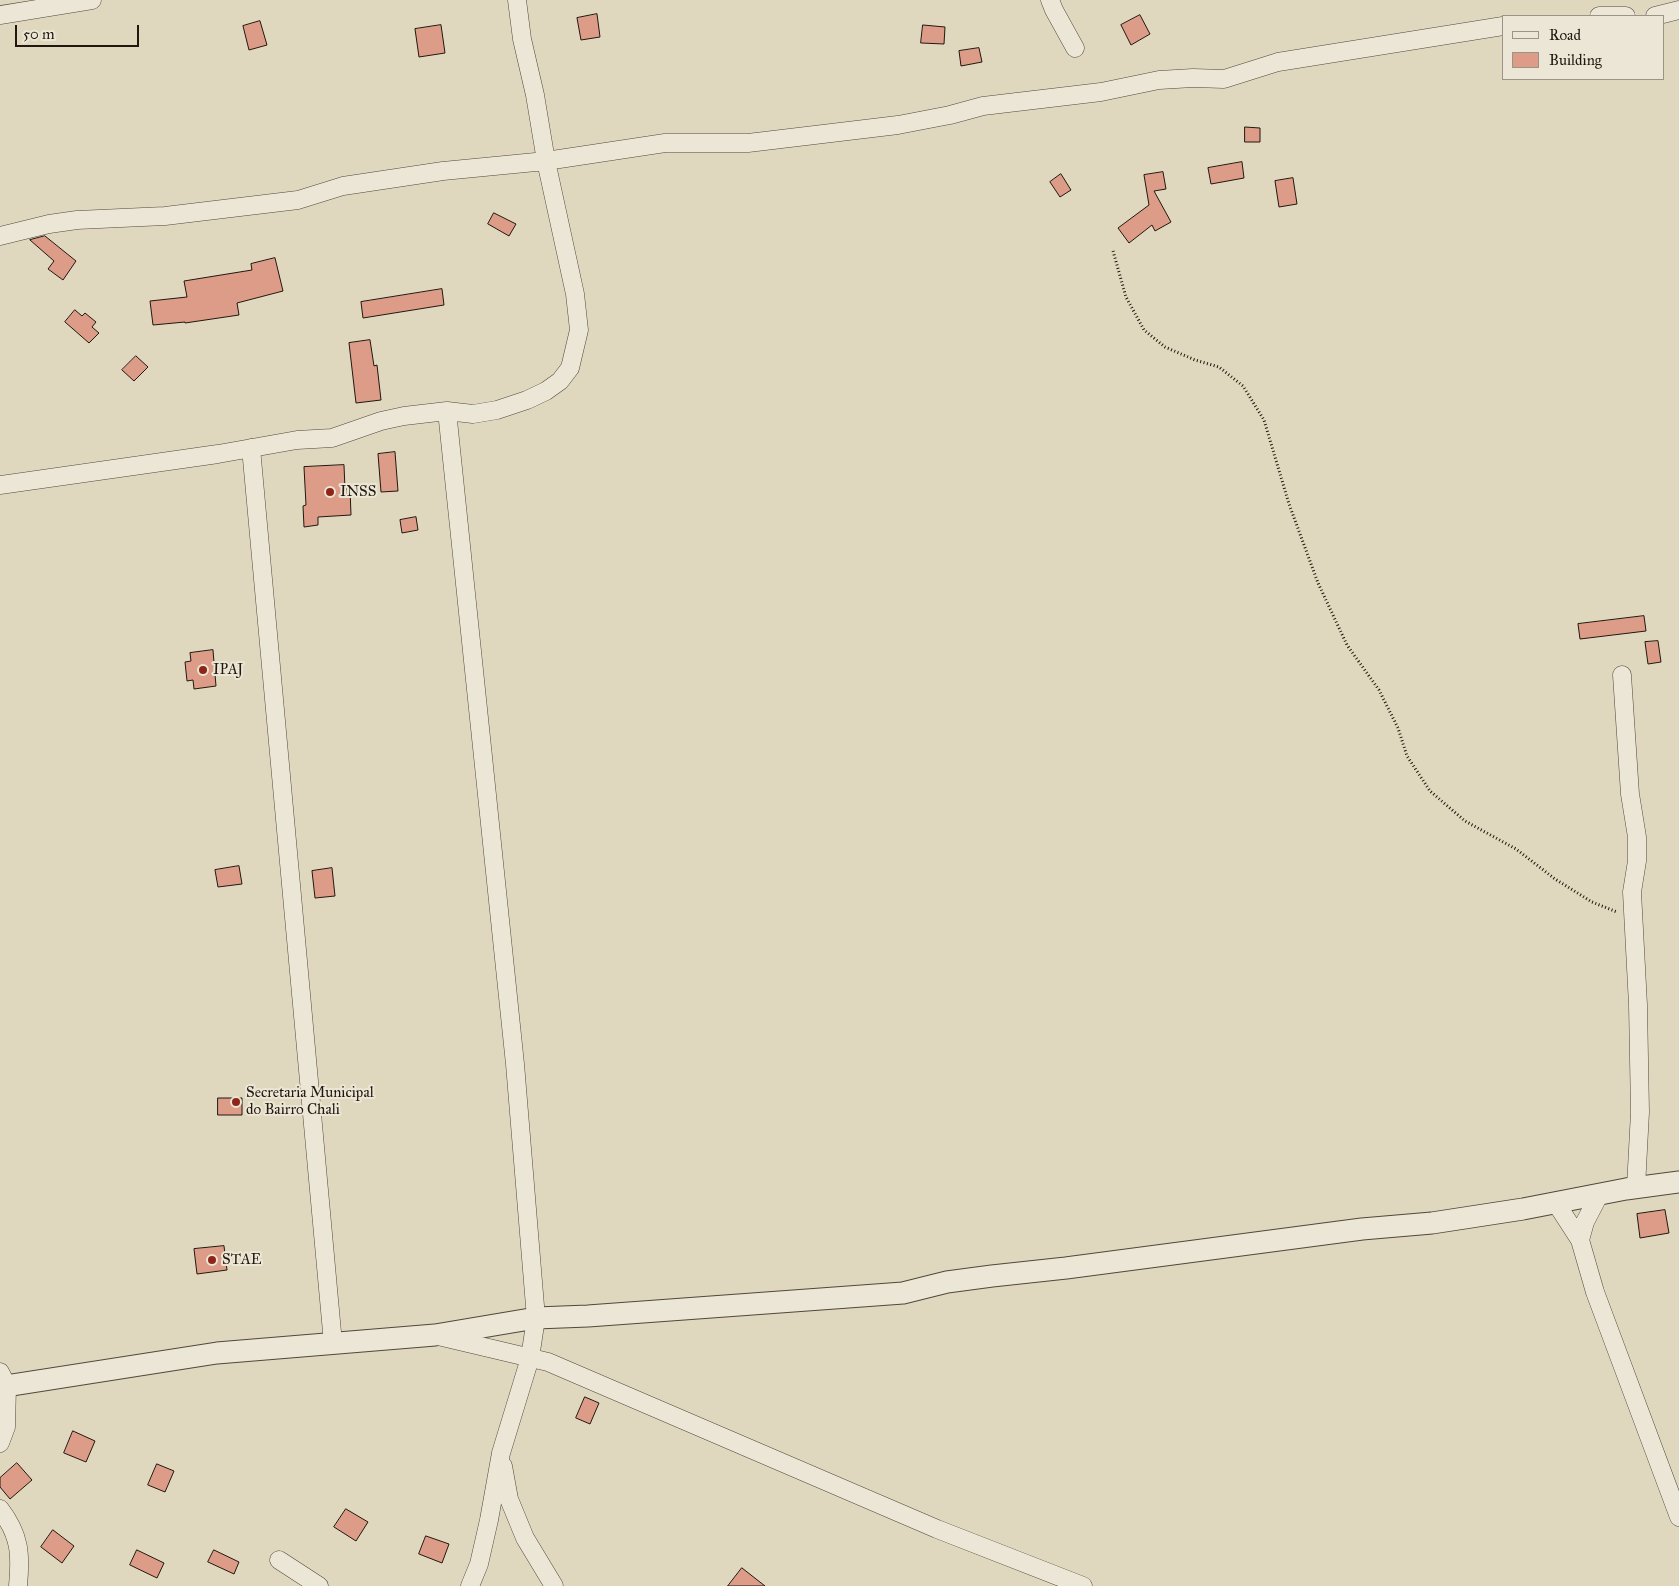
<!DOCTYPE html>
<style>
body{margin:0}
#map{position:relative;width:1679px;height:1586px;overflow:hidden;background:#e0d8be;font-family:"IM FELL Great Primer",serif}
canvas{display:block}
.legend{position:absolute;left:1502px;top:15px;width:162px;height:65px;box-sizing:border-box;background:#ebe6d5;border:1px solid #9a9386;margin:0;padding:6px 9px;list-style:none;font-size:15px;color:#21170f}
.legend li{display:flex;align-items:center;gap:10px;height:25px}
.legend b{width:25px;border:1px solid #9a9386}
.scale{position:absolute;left:15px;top:25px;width:124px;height:22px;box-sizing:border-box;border:2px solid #21170f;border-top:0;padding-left:6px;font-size:15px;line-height:18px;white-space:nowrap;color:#21170f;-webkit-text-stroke:4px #ebe6d5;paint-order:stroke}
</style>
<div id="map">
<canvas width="1679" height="1586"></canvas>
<ul class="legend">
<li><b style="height:6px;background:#ebe6d5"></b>Road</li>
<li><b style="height:14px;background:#dd9c88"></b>Building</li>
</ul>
<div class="scale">50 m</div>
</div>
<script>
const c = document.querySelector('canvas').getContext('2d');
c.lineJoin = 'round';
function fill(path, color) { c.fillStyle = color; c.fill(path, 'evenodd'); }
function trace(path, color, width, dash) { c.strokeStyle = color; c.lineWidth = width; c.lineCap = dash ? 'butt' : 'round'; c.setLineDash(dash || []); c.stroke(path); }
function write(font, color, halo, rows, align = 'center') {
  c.font = font + ' "IM FELL Great Primer",serif'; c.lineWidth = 4; c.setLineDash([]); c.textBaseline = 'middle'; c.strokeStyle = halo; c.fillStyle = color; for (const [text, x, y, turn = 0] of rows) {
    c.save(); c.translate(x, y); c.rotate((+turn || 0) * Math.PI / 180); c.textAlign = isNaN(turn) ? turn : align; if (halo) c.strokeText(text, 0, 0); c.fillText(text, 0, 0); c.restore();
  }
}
const building = new Path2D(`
 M 597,14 L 600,37 L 581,40 L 577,18 Z
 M 1140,15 L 1150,34 L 1131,45 L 1121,25 Z
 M 260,21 L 267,45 L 249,50 L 243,26 Z
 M 441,25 L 445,53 L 419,57 L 415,29 Z
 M 923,25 L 945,27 L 944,44 L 921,43 Z
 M 979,48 L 982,62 L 961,66 L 959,51 Z
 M 1245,127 L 1260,128 L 1260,142 L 1245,142 Z
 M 1242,162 L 1244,178 L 1211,184 L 1208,168 Z
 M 1163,172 L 1166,189 L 1154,191 L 1171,222 L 1155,231 L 1152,225 L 1129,243 L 1118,228 L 1149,205 L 1144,175 Z
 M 1061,174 L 1071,190 L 1060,197 L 1050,182 Z
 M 1293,178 L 1297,204 L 1279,207 L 1275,181 Z
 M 494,213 L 516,224 L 509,236 L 488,224 Z
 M 45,236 L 76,261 L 63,280 L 48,269 L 54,261 L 30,240 Z
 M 275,258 L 283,291 L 237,303 L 239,315 L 185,323 L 185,322 L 153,325 L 150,301 L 187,297 L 184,281 L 252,270 L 251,264 Z
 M 442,289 L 444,305 L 363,318 L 361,302 Z
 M 75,310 L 82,316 L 85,313 L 96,322 L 92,327 L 99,333 L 89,343 L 65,322 Z
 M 370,340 L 374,366 L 377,365 L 381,400 L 356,403 L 349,343 Z
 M 136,356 L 148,367 L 134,381 L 122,370 Z
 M 395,452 L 398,491 L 381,492 L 378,454 Z
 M 344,465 L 345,489 L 350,489 L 351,515 L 318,517 L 318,525 L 304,527 L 303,506 L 306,505 L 304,467 Z
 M 416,517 L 418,530 L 402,533 L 400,520 Z
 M 1644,616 L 1646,631 L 1580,639 L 1578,624 Z
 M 1658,641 L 1661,662 L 1648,664 L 1645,642 Z
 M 213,650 L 216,686 L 194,689 L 193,680 L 187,681 L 185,662 L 191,661 L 190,653 Z
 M 239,866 L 242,884 L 218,887 L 215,870 Z
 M 332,868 L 335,896 L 315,898 L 312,871 Z
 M 218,1098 L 242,1098 L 242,1115 L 218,1115 Z
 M 1665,1210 L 1669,1233 L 1640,1238 L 1637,1214 Z
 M 224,1246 L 227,1270 L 197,1274 L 194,1249 Z
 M 585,1397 L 599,1403 L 590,1424 L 576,1418 Z
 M 73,1431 L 95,1441 L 86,1462 L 64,1453 Z
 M 17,1463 L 32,1480 L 10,1499 L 0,1487 L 0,1478 Z
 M 157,1464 L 174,1471 L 165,1492 L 148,1485 Z
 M 346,1509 L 368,1522 L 356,1541 L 334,1527 Z
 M 53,1530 L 74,1546 L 62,1563 L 41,1547 Z
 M 426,1536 L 449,1544 L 442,1563 L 419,1554 Z
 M 137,1550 L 164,1563 L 157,1578 L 130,1565 Z
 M 214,1550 L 239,1562 L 234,1574 L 208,1562 Z
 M 742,1568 L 765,1586 L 728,1586 Z`);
fill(building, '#dd9c88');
trace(building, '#21170f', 1);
const minor = new Path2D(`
 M 1050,0 L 1054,10 L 1075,48
 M 0,15 L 92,0
 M 1599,16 L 1626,16
 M 1655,16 L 1679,10
 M 0,236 L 49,224 L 77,220 L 165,216 L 298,200 L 343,186 L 443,171 L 546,161 L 665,143 L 748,143 L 898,125 L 950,115 L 983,106 L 1101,92 L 1159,80 L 1193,78 L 1224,79 L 1278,62 L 1503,26
 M 447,411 L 515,1064 L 536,1318 L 530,1358 L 501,1453 L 489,1520 L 479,1564 L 470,1586
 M 251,448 L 333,1343
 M 0,485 L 218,454 L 297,440 L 332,438 L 381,421 L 404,416 L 447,411 L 473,414 L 497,410 L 527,400 L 546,391 L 560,381 L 570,368 L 579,330 L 575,294 L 546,161 L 535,95 L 522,39 L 517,0
 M 1622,675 L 1630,794 L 1637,837 L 1637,861 L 1632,892 L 1638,1005 L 1640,1112 L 1636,1187
 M 1556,1203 L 1580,1240 L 1595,1292 L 1679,1517
 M 1580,1240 L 1585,1222 L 1599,1195
 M 438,1336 L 548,1362 L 937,1529 L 1083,1586
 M 0,1372 L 7,1386 L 6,1427 L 0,1443
 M 503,1466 L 509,1499 L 525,1538 L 554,1586
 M 0,1509 C 20,1535 21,1554 18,1586
 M 279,1560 L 319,1586`);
const tertiary = new Path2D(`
 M 0,1387 L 217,1353 L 435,1335 L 536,1318 L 588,1316 L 903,1293 L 947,1282 L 992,1276 L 1066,1268 L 1362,1229 L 1432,1223 L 1523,1209 L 1626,1189 L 1679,1182`);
trace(minor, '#51473b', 19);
trace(tertiary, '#51473b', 23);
trace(new Path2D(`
 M 1113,251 L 1126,297 L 1144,330 L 1165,347 L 1195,360 L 1219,367 L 1243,386 L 1264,420 L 1289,504 L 1318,583 L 1347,645 L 1379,690 L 1398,728 L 1407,756 L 1430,791 L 1465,821 L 1516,849 L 1555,879 L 1592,902 L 1617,912`), '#21170f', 3, [1, 2.5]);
trace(minor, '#ebe6d5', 18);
trace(tertiary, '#ebe6d5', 21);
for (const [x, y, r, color] of [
 [330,492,5,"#8f2418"],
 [203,670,5,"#8f2418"],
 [236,1102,5,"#8f2418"],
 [212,1260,5,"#8f2418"]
]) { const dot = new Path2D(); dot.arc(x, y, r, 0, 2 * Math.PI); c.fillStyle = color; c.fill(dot); trace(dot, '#ebe6d5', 2); }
write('15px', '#21170f', '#ebe6d5', [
 ["INSS",340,492],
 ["IPAJ",213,670],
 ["Secretaria Municipal",246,1093],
 ["do Bairro Chali",246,1110],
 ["STAE",222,1260]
], 'left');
</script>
